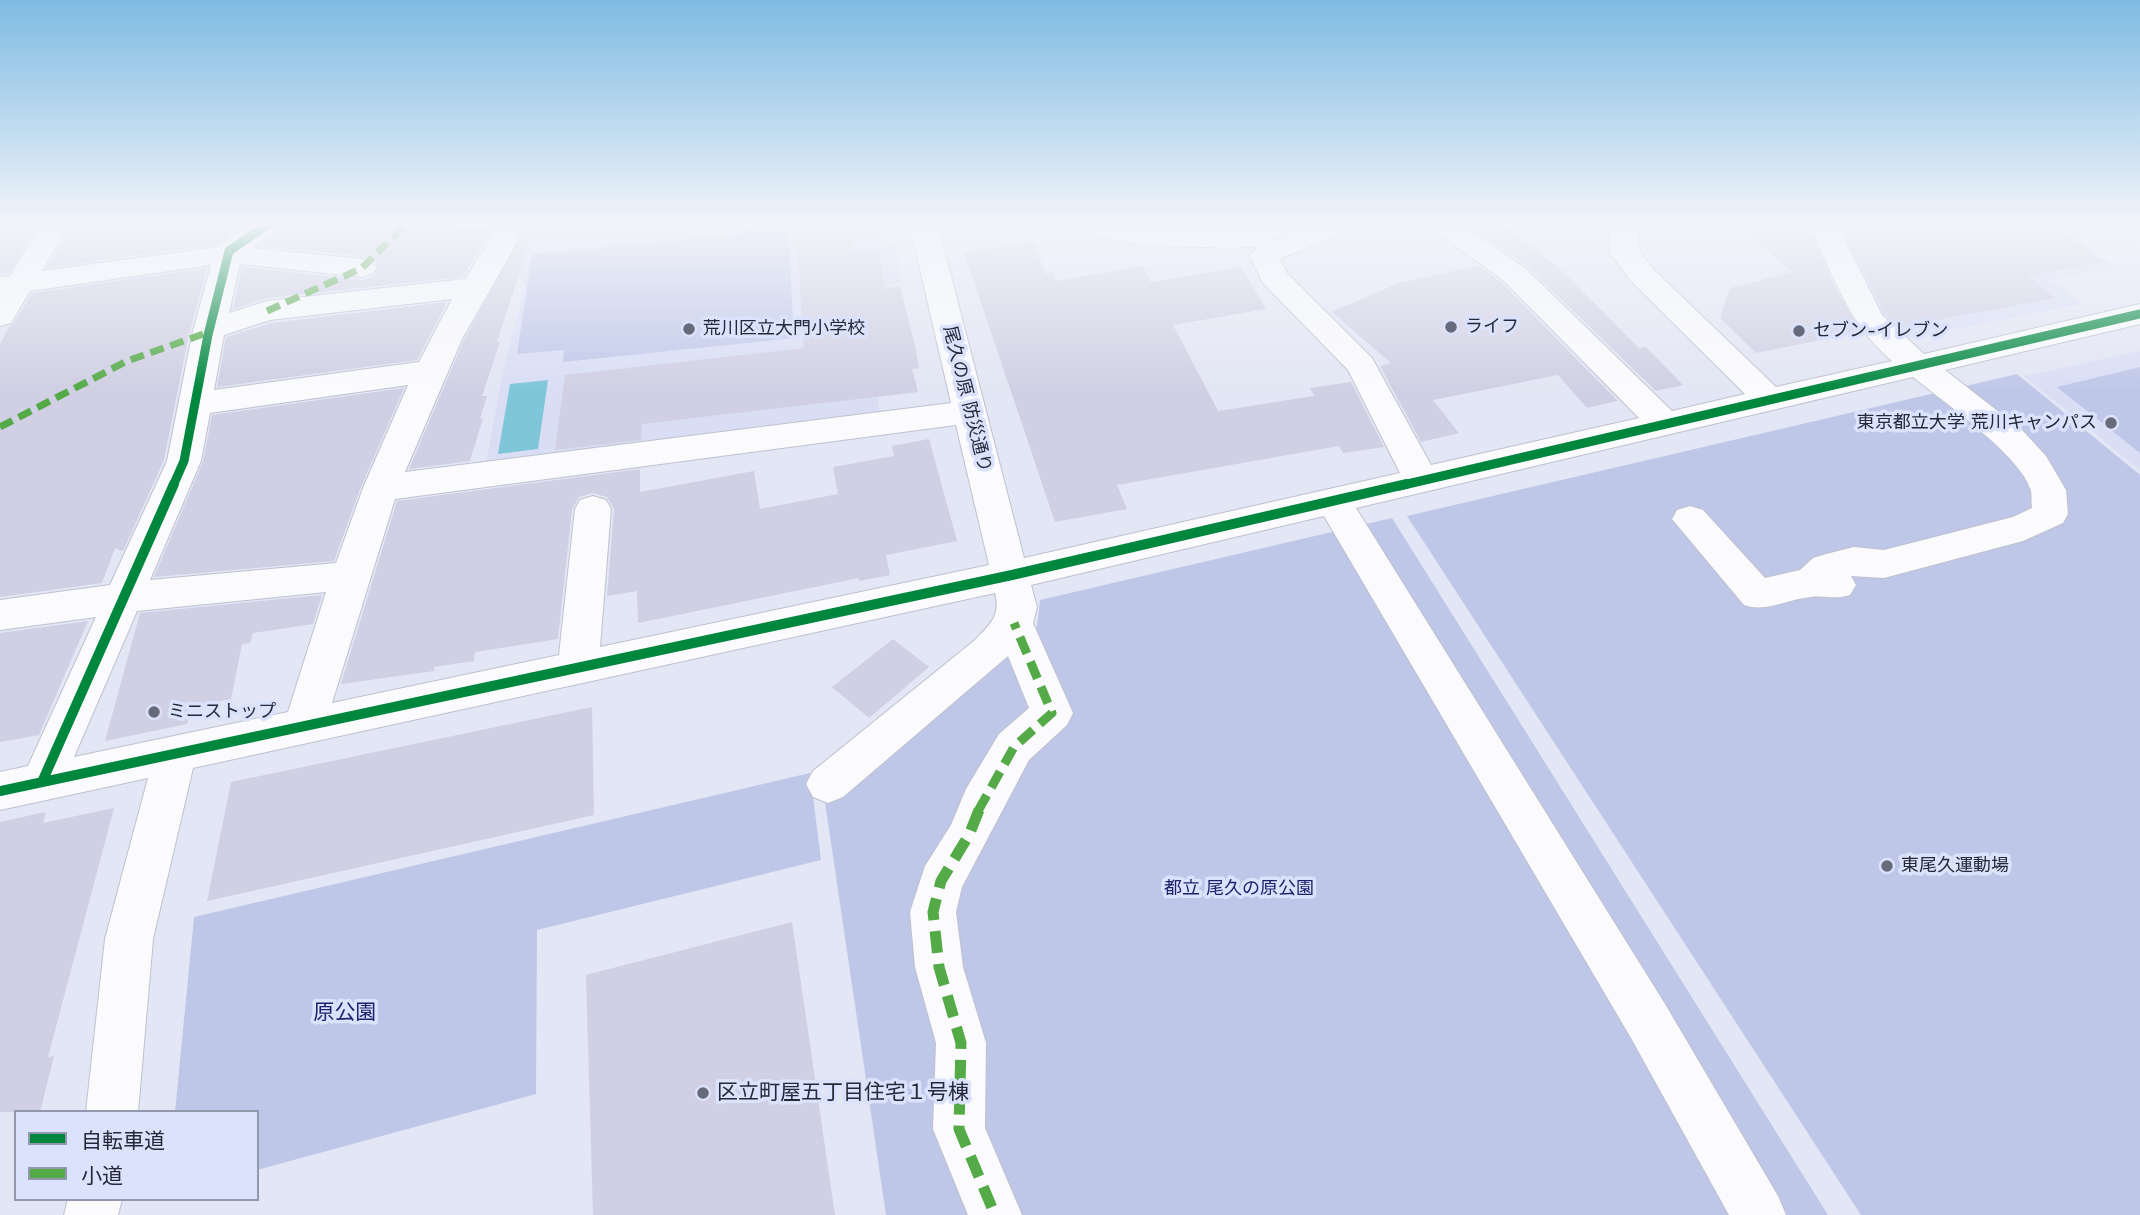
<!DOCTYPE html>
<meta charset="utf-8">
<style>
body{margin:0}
#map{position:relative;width:2140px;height:1215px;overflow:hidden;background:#e3e6f4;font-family:"Work Sans","Noto Sans JP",sans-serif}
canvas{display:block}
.legend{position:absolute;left:14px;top:1110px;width:245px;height:91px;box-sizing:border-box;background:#dbe2fc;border:2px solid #9298ae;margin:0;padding:9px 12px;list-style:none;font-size:21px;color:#242838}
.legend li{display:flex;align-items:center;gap:14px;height:35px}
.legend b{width:35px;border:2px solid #9298ae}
</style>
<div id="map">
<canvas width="2140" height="1215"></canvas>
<ul class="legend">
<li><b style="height:9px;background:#00873e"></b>自転車道</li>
<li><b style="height:9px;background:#53aa46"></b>小道</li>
</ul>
</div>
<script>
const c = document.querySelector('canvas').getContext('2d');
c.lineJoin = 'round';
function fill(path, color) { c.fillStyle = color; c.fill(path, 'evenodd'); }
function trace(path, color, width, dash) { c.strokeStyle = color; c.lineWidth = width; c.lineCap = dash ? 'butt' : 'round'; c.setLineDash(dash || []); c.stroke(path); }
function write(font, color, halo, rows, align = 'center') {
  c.font = font + ' "Work Sans","Noto Sans JP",sans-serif'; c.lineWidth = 7; c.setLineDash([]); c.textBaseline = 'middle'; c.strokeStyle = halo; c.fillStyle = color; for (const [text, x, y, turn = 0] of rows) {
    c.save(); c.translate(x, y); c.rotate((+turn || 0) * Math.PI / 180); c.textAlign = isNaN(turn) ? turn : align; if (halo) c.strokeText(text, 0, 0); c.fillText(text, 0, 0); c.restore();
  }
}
fill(new Path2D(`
 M 520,222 L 847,222 L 848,226 L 882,223 L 884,245 L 895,245 L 902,283 L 857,289 L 881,417 L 485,469 L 503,370 L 525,286 L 519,271 L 523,255 L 509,255 Z
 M 1833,222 L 2140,222 L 2140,230 L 2074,236 L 2116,268 L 2051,280 L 2082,304 L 1905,339 L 1869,306 Z
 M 2140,351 L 2140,470 L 2024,376 Z`), '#d9def5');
fill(new Path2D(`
 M 788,222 L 794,338 L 563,362 L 564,350 L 517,354 L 532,254 L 734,235 L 754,223 Z
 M 2140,367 L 2140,453 L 2057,387 Z
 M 2017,374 L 2140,475 L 2140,1215 L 1861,1215 L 1407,516 Z
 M 1392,518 L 1828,1215 L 886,1215 L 825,802 L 1037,627 L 1040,600 Z
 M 810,773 L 821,860 L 537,930 L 536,1094 L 257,1170 L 257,1112 L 175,1112 L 194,917 Z`), '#bfc7e8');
fill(new Path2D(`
 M 548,380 L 538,449 L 498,454 L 510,384 Z`), '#7fc6d9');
fill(new Path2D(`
 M 0,222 L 40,222 L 9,273 L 0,274 Z
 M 73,222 L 247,222 L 216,244 L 47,268 Z
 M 288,222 L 457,222 L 452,230 L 491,230 L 463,277 L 267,298 L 233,309 L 242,267 L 362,280 L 373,277 L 379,270 L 374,260 L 363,256 L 260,246 Z
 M 796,222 L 851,222 L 853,252 L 879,249 L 885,289 L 900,286 L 915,345 L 919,368 L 912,369 L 918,392 L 642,424 L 641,440 L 555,450 L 565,375 L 804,348 Z
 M 1461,222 L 1500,222 L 1562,271 L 1639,348 L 1646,347 L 1683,385 L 1656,391 L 1527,266 Z
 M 1736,222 L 1809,222 L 1812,235 L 1835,287 L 1861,332 L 1756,353 L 1720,318 L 1730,288 L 1792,272 Z
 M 1843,222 L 2051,222 L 2105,262 L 2028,276 L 2056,298 L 1904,326 L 1896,324 L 1884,313 L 1845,233 Z
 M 525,229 L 534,229 L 497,342 L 500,342 L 482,396 L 487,396 L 480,419 L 483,418 L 470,461 L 409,469 L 464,340 Z
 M 1033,242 L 1046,274 L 1053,273 L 1056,281 L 1143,266 L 1151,282 L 1241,267 L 1266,309 L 1173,325 L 1218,411 L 1314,396 L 1310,388 L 1351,382 L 1384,447 L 1343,453 L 1339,446 L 1117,485 L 1127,509 L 1055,522 L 964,252 Z
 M 1479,266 L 1501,282 L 1618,401 L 1587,408 L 1558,375 L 1433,400 L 1459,433 L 1421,442 L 1380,366 L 1391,363 L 1332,312 L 1398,283 Z
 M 207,268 L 189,334 L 164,460 L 123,551 L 115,548 L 102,583 L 0,597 L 0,345 L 9,326 L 13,324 L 32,293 Z
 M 447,302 L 417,360 L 217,387 L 226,337 L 271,323 Z
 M 404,388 L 361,487 L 334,561 L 154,577 L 203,462 L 212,415 Z
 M 929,439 L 957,541 L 886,555 L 890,575 L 859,581 L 859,578 L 638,623 L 637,591 L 607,596 L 614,509 L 607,497 L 592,493 L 579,497 L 572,509 L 558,639 L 475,652 L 474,661 L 434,667 L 434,671 L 341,684 L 397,501 L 640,469 L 640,492 L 754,471 L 760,509 L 838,494 L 833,467 L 894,456 L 892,446 Z
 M 322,595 L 313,624 L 253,633 L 250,643 L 242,644 L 231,699 L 191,707 L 187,724 L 105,741 L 140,613 Z
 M 88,621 L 39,735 L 0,742 L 0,633 Z
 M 893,639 L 929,667 L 869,718 L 832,687 Z
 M 592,707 L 594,815 L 207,901 L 231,782 Z
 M 114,808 L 48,1057 L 54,1056 L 40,1112 L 0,1112 L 0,822 L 46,812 L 43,823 Z
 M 792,922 L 835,1215 L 593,1215 L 586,975 Z`), '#d0cfe3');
const minor = new Path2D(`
 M 43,222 L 71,222 L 42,271 L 217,247 L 252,222 L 285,222 L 253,248 L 362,259 L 372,262 L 377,268 L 372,274 L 362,277 L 240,264 L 229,313 L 267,301 L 465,279 L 485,248 L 497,222 L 525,222 L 514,248 L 462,339 L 405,472 L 951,403 L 909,222 L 937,222 L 1024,558 L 1400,473 L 1348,370 L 1263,283 L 1249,255 L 1259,247 C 1225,248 1094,250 1075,222 C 1137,222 1197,232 1259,229 L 1269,232 L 1273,238 L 1271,242 L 1317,222 L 1356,222 L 1352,228 L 1280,259 L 1287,273 L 1372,358 L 1431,465 L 1639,418 L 1503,280 L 1422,222 L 1456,222 L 1525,268 L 1672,411 L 1745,394 L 1631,281 L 1610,253 L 1609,222 L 1637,222 L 1640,252 L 1653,269 L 1776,387 L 1892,361 C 1851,326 1835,282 1814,234 L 1812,222 L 1840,222 L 1842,234 L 1882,315 L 1924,354 L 2140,304 L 2140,324 L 1945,370 L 2022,430 L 2046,456 L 2066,490 L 2068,514 L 2063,523 L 2023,541 L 1884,578 L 1851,576 L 1856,585 L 1850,595 C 1836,600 1825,595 1811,597 C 1787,599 1767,613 1744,605 L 1672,519 L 1677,510 L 1690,506 L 1703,510 L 1765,578 L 1800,570 L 1813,558 L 1826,554 L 1854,547 L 1884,550 L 2013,517 L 2032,508 C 2031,502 2032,496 2031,491 C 2023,457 1941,400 1913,377 L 1356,508 L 1665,1004 L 1778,1196 L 1786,1215 L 1729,1215 L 1631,1038 L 1324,516 L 1031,585 L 1037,607 L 1033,623 L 1073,713 L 1067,725 L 1029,760 L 962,887 L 956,912 L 963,967 L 986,1043 L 985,1128 L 1022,1215 L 968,1215 L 933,1129 L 936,1043 L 915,967 L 910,912 L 925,866 L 951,825 L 966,789 L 999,734 L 1029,708 L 1008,656 L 843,797 L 828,803 L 813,797 L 806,784 L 813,771 L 975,640 C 990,624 1001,616 995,593 L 193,768 L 153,939 L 138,1112 L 86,1112 L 105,939 L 148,778 L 0,810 L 0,772 L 28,766 L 96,617 L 0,630 L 0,600 L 110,585 L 167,461 L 192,335 L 211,265 L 30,291 L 11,323 L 0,326 L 0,277 L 10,276 ZM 452,299 L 419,362 L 214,390 L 224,335 L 270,320 ZM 408,385 L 363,488 L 336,563 L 150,580 L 201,461 L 210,413 ZM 956,425 L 989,565 L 600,647 L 611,509 L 606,500 L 593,496 L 580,500 L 575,509 L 559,655 L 332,703 L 395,499 ZM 326,592 L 288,712 L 74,757 L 137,611 Z
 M 68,1199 L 122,1199 L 118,1215 L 64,1215 Z`);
trace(minor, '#bec1cf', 2);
fill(minor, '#fbfbfd');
trace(new Path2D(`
 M 267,311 L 362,268 L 408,222
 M 0,427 L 127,361 L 209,332`), '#53aa46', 7, [14, 7]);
trace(new Path2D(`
 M 978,811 L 1014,747 L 1052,713 L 1014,623`), '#53aa46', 9, [18, 9]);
trace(new Path2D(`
 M 979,810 L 969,835 L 941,881 L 933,912 L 939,967 L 961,1043 L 959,1129 L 995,1215`), '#53aa46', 11, [22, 11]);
trace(new Path2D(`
 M 173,486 L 184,461 L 208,335 L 229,251 L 271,222
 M 1399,486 L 2140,314`), '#00873e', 9);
trace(new Path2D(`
 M 42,782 L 174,484
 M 0,791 L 1012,575 L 1406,484`), '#00873e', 10);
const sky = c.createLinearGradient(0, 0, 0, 392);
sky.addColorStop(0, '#7ebbe2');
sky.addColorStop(0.57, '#f2f4fa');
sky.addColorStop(1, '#f2f4fa00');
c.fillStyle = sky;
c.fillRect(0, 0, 2140, 392);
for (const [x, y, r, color] of [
 [1451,327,7,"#676a7a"],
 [689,329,7,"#676a7a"],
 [1799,331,7,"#676a7a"],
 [2111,423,7,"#676a7a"],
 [154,712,7,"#676a7a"],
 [1887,866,7,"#676a7a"],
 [703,1093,7,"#676a7a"]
]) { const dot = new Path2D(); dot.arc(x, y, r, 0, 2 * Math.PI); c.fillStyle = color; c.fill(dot); trace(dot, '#dbe2fc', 2.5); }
write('18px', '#242838', '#dbe2fc', [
 ["ライフ",1465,327],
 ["荒川区立大門小学校",703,329],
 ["セブン-イレブン",1813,331],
 ["東京都立大学 荒川キャンパス",2097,423,"right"],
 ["ミニストップ",168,712],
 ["東尾久運動場",1901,866]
], 'left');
write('18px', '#242838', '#dbe2fc', [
 ["尾久の原 防災通り",967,399,76]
]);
write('18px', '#1f216d', '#dbe2fc', [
 ["都立 尾久の原公園",1239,889]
]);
write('21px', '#1f216d', '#dbe2fc', [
 ["原公園",345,1013]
]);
write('21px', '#242838', '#dbe2fc', [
 ["区立町屋五丁目住宅１号棟",717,1093]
], 'left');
</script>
